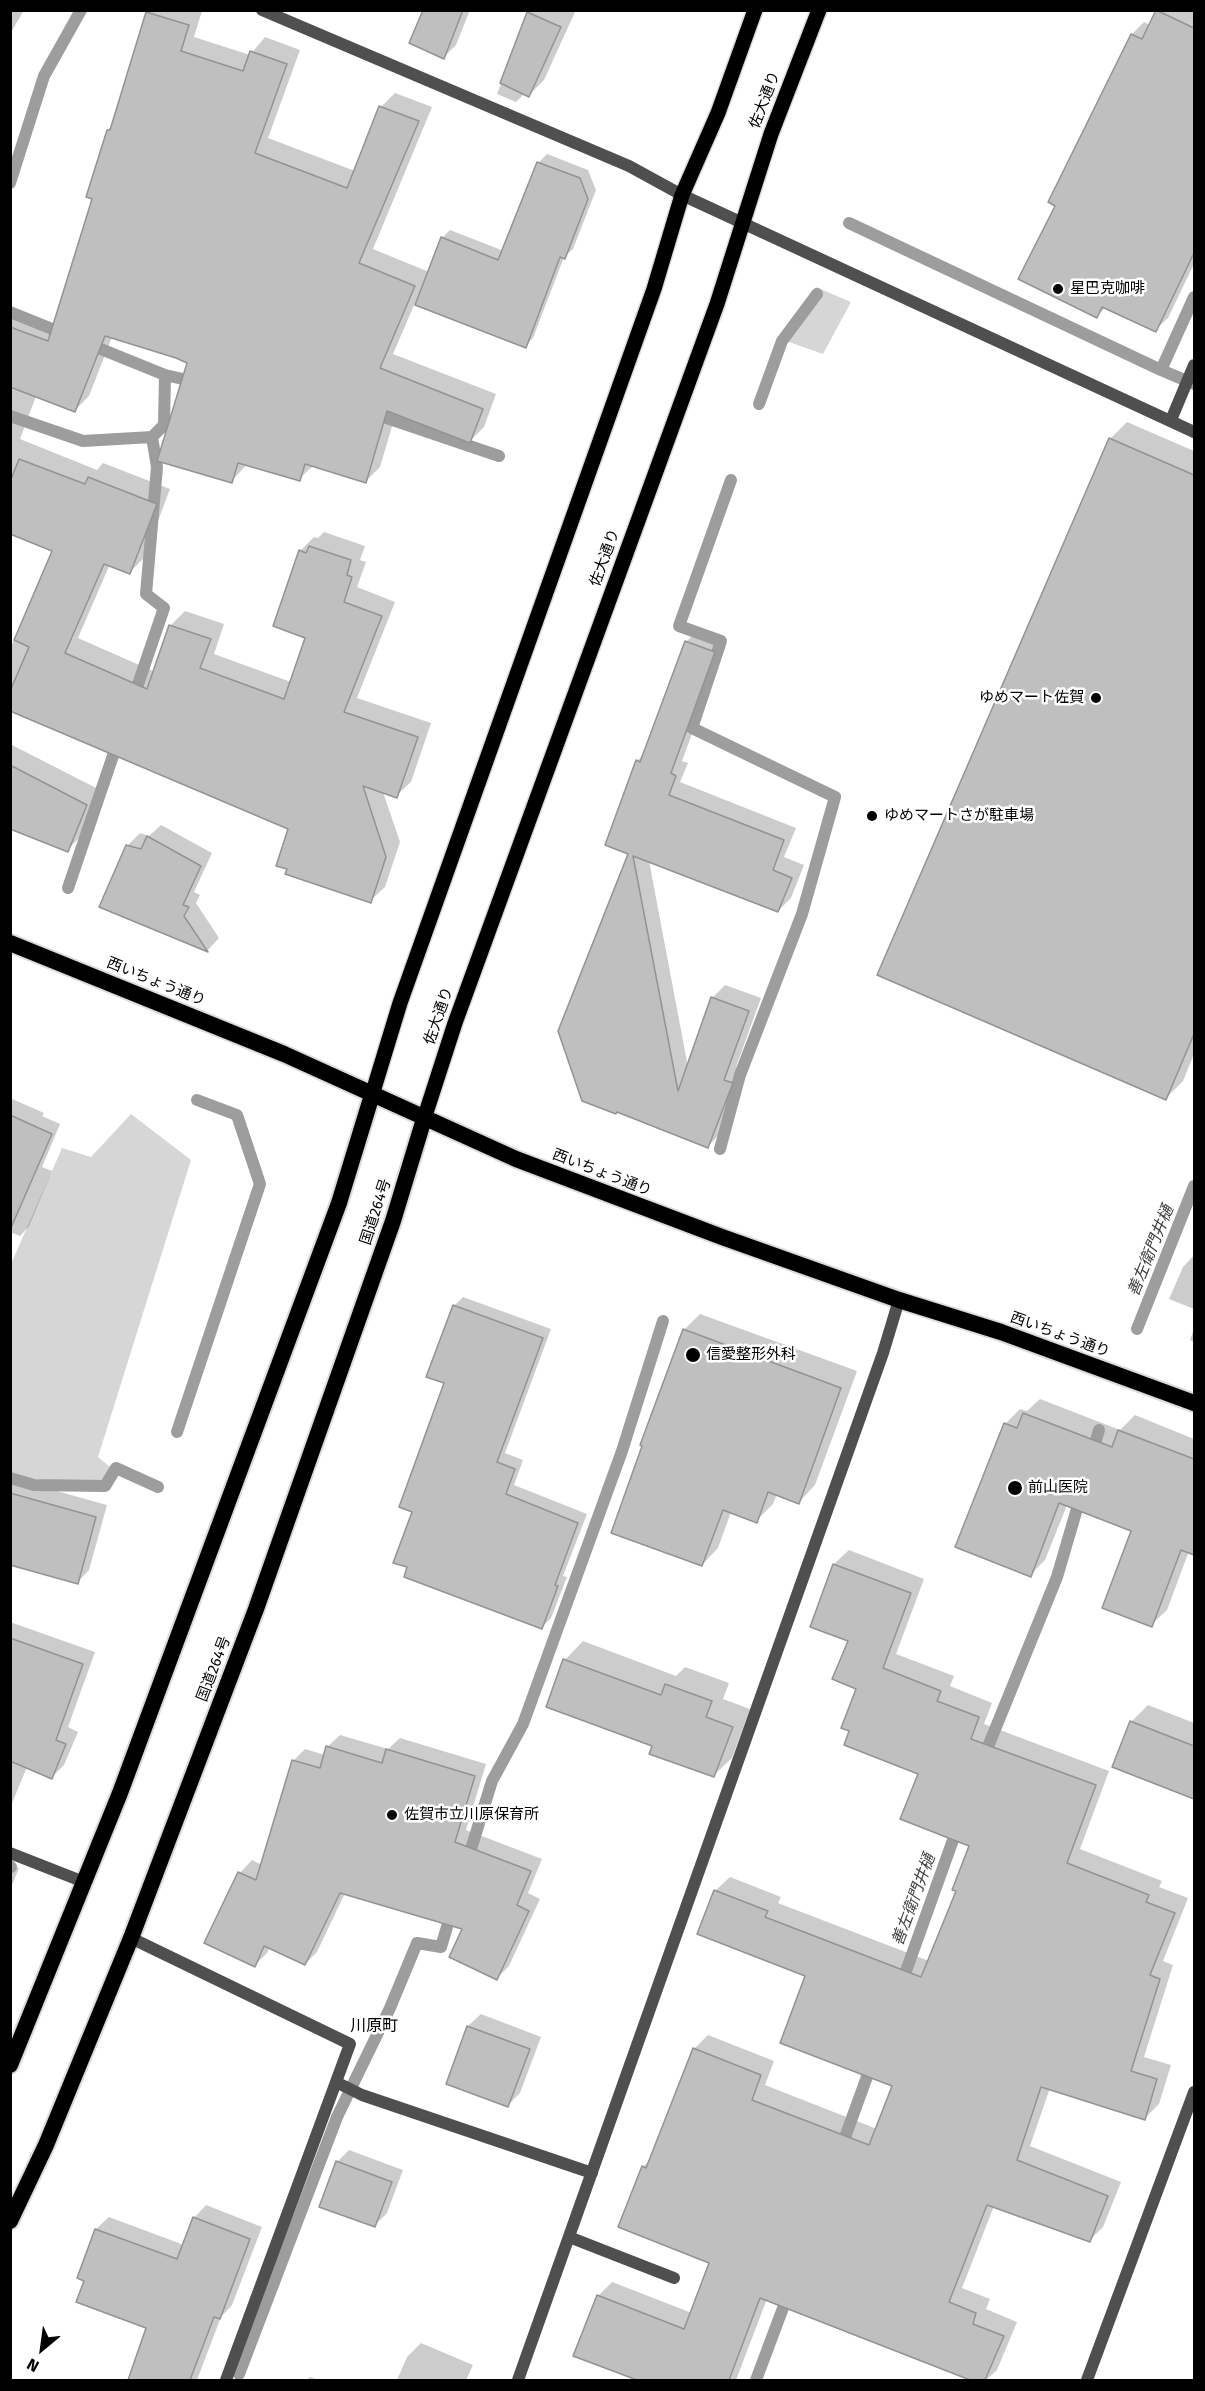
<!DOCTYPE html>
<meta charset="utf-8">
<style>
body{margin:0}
#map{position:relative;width:1205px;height:2391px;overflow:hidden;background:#fff;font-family:"Fira Sans",sans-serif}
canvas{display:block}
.frame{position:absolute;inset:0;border:12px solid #000;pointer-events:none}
.north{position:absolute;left:12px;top:2319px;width:60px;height:60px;-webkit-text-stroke:4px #fff;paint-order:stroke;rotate:209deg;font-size:16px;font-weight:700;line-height:24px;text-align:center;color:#000}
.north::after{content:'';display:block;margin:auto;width:21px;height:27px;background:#000;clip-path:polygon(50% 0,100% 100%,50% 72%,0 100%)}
</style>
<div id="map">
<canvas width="1205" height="2391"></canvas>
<div class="frame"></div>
<div class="north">N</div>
</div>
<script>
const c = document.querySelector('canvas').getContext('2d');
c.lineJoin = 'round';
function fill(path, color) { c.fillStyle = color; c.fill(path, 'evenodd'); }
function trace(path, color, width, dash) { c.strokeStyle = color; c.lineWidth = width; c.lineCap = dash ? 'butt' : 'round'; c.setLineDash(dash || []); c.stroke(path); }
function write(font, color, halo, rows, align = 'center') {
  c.font = font + ' "Fira Sans","Noto Sans JP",sans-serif'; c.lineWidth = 5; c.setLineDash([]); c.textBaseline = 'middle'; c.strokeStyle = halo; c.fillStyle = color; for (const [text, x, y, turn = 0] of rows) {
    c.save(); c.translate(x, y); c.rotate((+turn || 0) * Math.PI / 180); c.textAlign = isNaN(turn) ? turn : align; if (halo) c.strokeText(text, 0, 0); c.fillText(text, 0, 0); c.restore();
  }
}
fill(new Path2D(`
 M 816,287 L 851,302 L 823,354 L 778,338 Z
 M 131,1114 L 191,1160 L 98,1457 L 116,1472 L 108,1487 L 24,1478 L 11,1474 L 11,1264 L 62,1148 L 91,1157 Z`), '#d6d6d6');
fill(new Path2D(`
 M 10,10 L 24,10 L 10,34 Z
 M 149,10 L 202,11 L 194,37 L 250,55 L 265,37 L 300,50 L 268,138 L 355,171 L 381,107 L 395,93 L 432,107 L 373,249 L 429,272 L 442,238 L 450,230 L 504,251 L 538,163 L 547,154 L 588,170 L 596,190 L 573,249 L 564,257 L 533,338 L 525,346 L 415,303 L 393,354 L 496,394 L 484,427 L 470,441 L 396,413 L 380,467 L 366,481 L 314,465 L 299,479 L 247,464 L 232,481 L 189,362 L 112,337 L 89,396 L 74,411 L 36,396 L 20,439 L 97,470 L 103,463 L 170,489 L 144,558 L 130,572 L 110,564 L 78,638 L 155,672 L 171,625 L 185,611 L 224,624 L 214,654 L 291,682 L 307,637 L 300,551 L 314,537 L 318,538 L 324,532 L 365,546 L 360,560 L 366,562 L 357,587 L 395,602 L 357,698 L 431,723 L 411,782 L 396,796 L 383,792 L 400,842 L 385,887 L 370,901 L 290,828 L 10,709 L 10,649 L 54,550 L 10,518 L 10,307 L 55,324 L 93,198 L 108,130 L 112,126 Z
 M 425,10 L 470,10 L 456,45 L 444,57 Z
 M 529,10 L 575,12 L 544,80 L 529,95 L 525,93 L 516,102 L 497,94 Z
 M 1158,10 L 1194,10 L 1194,264 L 1168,318 L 1155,330 L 1106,307 L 1097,316 L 1057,205 L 1132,34 L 1144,22 L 1150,25 Z
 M 1127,422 L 1194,451 L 1194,1054 L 1183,1081 L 1166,1098 L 1110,439 Z
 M 699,629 L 727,639 L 682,761 L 688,763 L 680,782 L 796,828 L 784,857 L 804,865 L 791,898 L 778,911 L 649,861 L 688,1067 L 712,998 L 725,985 L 761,998 L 736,1067 L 745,1071 L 720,1134 L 707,1147 L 618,1110 L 630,853 L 637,761 L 645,753 L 686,642 Z
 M 10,744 L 100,790 L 81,836 L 67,850 L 10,827 Z
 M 161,825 L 212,853 L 194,892 L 200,895 L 196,903 L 219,938 L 208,950 L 101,906 L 128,845 L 140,833 L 149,836 Z
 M 10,1098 L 44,1113 L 42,1116 L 60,1124 L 42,1167 L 52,1171 L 29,1226 L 20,1236 L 10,1232 Z
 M 1194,1255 L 1194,1309 L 1169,1299 L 1183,1267 Z
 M 463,1297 L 551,1329 L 505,1453 L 523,1460 L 514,1485 L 587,1514 L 563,1576 L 567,1577 L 551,1618 L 542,1627 L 409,1566 L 414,1511 L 446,1382 L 454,1306 Z
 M 700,1314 L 857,1371 L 815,1485 L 799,1502 L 777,1494 L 773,1504 L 756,1521 L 731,1512 L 718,1548 L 702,1565 L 684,1330 Z
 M 1194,1329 L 1194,1342 L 1190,1340 Z
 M 1040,1399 L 1120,1430 L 1135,1415 L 1194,1439 L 1194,1549 L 1191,1552 L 1189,1551 L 1167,1610 L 1151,1625 L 1133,1530 L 1067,1505 L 1045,1560 L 1030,1575 L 1005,1424 L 1020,1409 L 1027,1411 Z
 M 10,1478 L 107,1505 L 89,1570 L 77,1583 L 10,1564 Z
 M 849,1550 L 924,1579 L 896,1654 L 954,1676 L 950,1686 L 992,1703 L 984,1724 L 1109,1771 L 1080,1849 L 1162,1881 L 1159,1887 L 1188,1898 L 1163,1961 L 1173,1965 L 1144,2057 L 1171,2065 L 1159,2104 L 1145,2118 L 1050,2088 L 1030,2146 L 1121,2182 L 1103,2227 L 1089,2241 L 994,2206 L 962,2288 L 990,2299 L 986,2309 L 1017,2322 L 997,2370 L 986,2380 L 974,2380 L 767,2299 L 736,2380 L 640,2380 L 575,2355 L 598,2296 L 612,2282 L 692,2313 L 711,2262 L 643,2167 L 651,2159 L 694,2049 L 708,2035 L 774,2061 L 765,2085 L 877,2129 L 894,2086 L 807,1975 L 715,1891 L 730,1877 L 781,1897 L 778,1903 L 929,1961 L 958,1890 L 971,1845 L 920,1773 L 851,1730 L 858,1688 L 850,1640 L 811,1626 L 834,1564 Z
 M 10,1622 L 95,1652 L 68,1727 L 78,1732 L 64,1765 L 51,1778 L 27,1767 L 10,1808 Z
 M 583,1641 L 676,1676 L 685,1667 L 729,1683 L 723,1699 L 750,1709 L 732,1758 L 713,1776 L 654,1746 L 548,1706 L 565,1660 Z
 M 1148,1705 L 1194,1723 L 1194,1797 L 1114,1766 L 1131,1722 Z
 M 340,1735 L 388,1749 L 400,1738 L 486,1764 L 466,1830 L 542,1859 L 528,1893 L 540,1899 L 509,1966 L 497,1978 L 464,1928 L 345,1893 L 317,1952 L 305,1964 L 270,1947 L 267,1953 L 254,1966 L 206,1943 L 240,1873 L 252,1860 L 262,1865 L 293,1761 L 305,1749 L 325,1755 L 327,1747 Z
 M 10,1865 L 19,1868 L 10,1890 Z
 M 481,2014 L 541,2037 L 520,2093 L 508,2105 L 448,2083 L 468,2026 Z
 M 349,2150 L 403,2170 L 387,2213 L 375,2225 L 337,2162 Z
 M 206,2205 L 262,2227 L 232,2305 L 221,2317 L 197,2380 L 129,2380 L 148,2327 L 79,2277 L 96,2229 L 109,2217 L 184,2245 L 194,2218 Z
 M 421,2343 L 473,2365 L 466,2380 L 397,2380 L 407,2357 Z
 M 310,2377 L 319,2380 L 307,2380 Z`), '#0003');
trace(new Path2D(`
 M 10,183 L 44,76 L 81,10
 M 849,223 L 1161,370
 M 1194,297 L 1161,370 L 1194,384
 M 10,312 L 67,335
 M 86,343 L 165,375 L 196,382
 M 759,404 L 782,341 L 817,294
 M 369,412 L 499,456
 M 10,416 L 83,441 L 152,437 L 164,425 L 165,375
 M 133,699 L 164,608 L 146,594 L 157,467 L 152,437
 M 68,888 L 118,741
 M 720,1149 L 740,1075 L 802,914 L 835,797 L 692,728 L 721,641 L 679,626 L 731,480
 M 1137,1329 L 1194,1186
 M 177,1432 L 260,1184 L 237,1115 L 197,1100
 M 1092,1455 L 1099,1430
 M 10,1478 L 34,1485 L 105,1486 L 116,1468 L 158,1487
 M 983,1759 L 1057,1577 L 1081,1495
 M 467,1862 L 492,1781 L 523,1724 L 622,1451 L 663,1321
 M 10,1866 L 11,1867
 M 901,1985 L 958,1826
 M 840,2151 L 872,2063
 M 239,2374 L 337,2117 L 390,2008 L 417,1943 L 441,1947 L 452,1910
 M 756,2380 L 789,2292`), '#9d9d9d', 12);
const building = new Path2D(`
 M 423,10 L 463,10 L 444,59 L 409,43 Z
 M 1156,10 L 1194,28 L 1194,253 L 1156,332 L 1102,307 L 1097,318 L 1018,279 L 1055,206 L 1048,202 L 1131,34 L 1142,39 Z
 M 146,12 L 189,25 L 181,51 L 243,71 L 250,51 L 287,64 L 255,153 L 347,188 L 379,106 L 419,121 L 359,263 L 415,286 L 380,368 L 483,409 L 470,443 L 387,411 L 366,483 L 305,464 L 300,481 L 238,463 L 232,483 L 157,461 L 187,363 L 176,358 L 105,336 L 75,412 L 10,387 L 10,327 L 48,341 L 92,199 L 86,197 L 107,130 L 110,130 Z
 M 527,12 L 561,27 L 529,97 L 500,83 Z
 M 537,162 L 580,178 L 588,199 L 565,259 L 560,257 L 526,348 L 415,305 L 441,237 L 498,260 Z
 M 1109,438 L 1194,475 L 1194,1034 L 1166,1100 L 877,975 Z
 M 19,459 L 85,484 L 88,477 L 157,504 L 130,574 L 104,564 L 65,653 L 147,689 L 169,625 L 211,639 L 200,668 L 284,699 L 305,638 L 273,626 L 299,550 L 306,553 L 309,546 L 351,560 L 347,575 L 352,577 L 344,602 L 382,616 L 344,712 L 418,737 L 397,798 L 363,786 L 386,857 L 371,903 L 285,874 L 287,869 L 276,866 L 288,829 L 10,711 L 10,691 L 29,647 L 14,640 L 52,551 L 10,534 L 10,482 Z
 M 685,641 L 715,652 L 671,773 L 676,776 L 669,795 L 784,840 L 773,870 L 792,878 L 778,912 L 633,856 L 678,1091 L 711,997 L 749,1011 L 724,1080 L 733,1083 L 708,1148 L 617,1112 L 616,1114 L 582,1101 L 558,1031 L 628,854 L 605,845 L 636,760 L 640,762 Z
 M 10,765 L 87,805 L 68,852 L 10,829 Z
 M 147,836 L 201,866 L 183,905 L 189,907 L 184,916 L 208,952 L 99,907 L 126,845 L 141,849 Z
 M 10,1115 L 52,1134 L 10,1230 Z
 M 453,1305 L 543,1338 L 497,1462 L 515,1469 L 506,1494 L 578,1523 L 555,1585 L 558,1586 L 542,1629 L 404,1577 L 407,1567 L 393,1563 L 412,1512 L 399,1507 L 444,1383 L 426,1377 Z
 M 683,1329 L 841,1388 L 799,1504 L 768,1492 L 757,1523 L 723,1510 L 702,1566 L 611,1533 L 642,1446 L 640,1445 Z
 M 1023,1413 L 1112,1447 L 1118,1430 L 1194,1459 L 1194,1555 L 1181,1550 L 1152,1627 L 1102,1608 L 1131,1531 L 1059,1503 L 1031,1577 L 955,1547 L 1004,1423 L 1017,1428 Z
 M 10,1493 L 96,1517 L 78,1584 L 10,1565 Z
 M 833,1564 L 911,1593 L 883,1668 L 941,1691 L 937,1701 L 979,1717 L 971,1739 L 1096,1785 L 1067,1863 L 1149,1895 L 1146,1902 L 1175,1913 L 1150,1975 L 1160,1979 L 1131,2071 L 1157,2079 L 1145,2120 L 1041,2087 L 1017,2160 L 1108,2196 L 1090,2242 L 987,2205 L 949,2302 L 976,2313 L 973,2324 L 1004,2336 L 985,2380 L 970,2380 L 760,2298 L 729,2380 L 637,2380 L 573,2356 L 597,2295 L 684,2329 L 709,2263 L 618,2227 L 642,2166 L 646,2168 L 693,2048 L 761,2075 L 752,2100 L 869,2145 L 892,2086 L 780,2043 L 805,1976 L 697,1934 L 714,1890 L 768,1911 L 765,1917 L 921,1977 L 956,1891 L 952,1890 L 969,1846 L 900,1819 L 918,1774 L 844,1745 L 849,1731 L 841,1728 L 856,1689 L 832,1679 L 848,1641 L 810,1627 Z
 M 10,1638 L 83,1664 L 56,1740 L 66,1744 L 52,1779 L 10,1761 Z
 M 563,1659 L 661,1695 L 665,1684 L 712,1701 L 706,1717 L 733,1727 L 714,1777 L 649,1754 L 652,1746 L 546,1707 Z
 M 1130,1721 L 1194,1746 L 1194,1799 L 1112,1767 Z
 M 326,1746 L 382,1763 L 386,1749 L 475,1776 L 455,1842 L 531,1871 L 517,1905 L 529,1911 L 497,1980 L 449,1957 L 462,1929 L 340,1893 L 305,1965 L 264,1946 L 255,1967 L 204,1943 L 238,1872 L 256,1880 L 292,1760 L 320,1768 Z
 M 467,2026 L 530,2049 L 508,2107 L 446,2084 Z
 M 336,2161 L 392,2182 L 375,2227 L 319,2207 Z
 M 193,2217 L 250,2239 L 220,2319 L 214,2317 L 190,2380 L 128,2380 L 146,2328 L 76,2302 L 84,2281 L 77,2278 L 95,2229 L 177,2259 Z`);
fill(building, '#bfbfbf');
trace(building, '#939393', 1.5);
const primary = new Path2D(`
 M 372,1095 L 400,1003 L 654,289 L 682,195 L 718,113 L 755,10
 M 424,1119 L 455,1023 L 717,304 L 771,134 L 819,10`);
const trunk = new Path2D(`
 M 10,943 L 284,1054 L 516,1159 L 722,1237 L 899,1300 L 1001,1332 L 1194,1403
 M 10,2065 L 120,1793 L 202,1572 L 339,1203 L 372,1095
 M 10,2221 L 46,2145 L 131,1938 L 256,1609 L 393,1221 L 424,1119`);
trace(primary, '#dbdbdb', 18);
trace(trunk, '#dbdbdb', 20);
trace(new Path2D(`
 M 262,10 L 629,166 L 682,195
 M 1171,420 L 1194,365
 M 10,1853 L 84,1882
 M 131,1938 L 350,2044 L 226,2380
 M 336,2082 L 362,2095 L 592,2173
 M 569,2237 L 674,2278
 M 518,2380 L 883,1353 L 899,1300
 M 1087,2380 L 1194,2092`), '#4f4f4f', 12);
trace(new Path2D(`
 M 682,195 L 1194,432`), '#4f4f4f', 12);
trace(primary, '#000', 15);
trace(trunk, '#000', 16);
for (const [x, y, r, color] of [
 [1058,289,6,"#000"],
 [1096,698,6,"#000"],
 [872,816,6,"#000"],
 [693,1355,8,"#000"],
 [1015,1488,8,"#000"],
 [392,1815,6,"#000"]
]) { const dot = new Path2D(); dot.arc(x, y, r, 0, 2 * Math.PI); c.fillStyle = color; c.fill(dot); trace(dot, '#fff', 2); }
write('15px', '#000', '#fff', [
 ["佐大通り",765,100,-69],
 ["佐大通り",605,558,-70],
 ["西いちょう通り",156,982,22],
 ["佐大通り",439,1016,-71],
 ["西いちょう通り",602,1173,21],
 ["国道264号",376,1212,-72],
 ["西いちょう通り",1060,1335,20],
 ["国道264号",214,1669,-69]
]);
write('15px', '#000', '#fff', [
 ["星巴克咖啡",1070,289],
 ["ゆめマート佐賀",1084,698,"right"],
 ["ゆめマートさが駐車場",884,816],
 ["信愛整形外科",706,1355],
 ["前山医院",1028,1488],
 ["佐賀市立川原保育所",404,1815]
], 'left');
write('italic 16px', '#3e3e3e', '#fff', [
 ["善左衛門井樋",1151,1251,-68],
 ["善左衛門井樋",914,1900,-70]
]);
write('16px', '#000', '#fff', [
 ["川原町",374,2027]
]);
</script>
